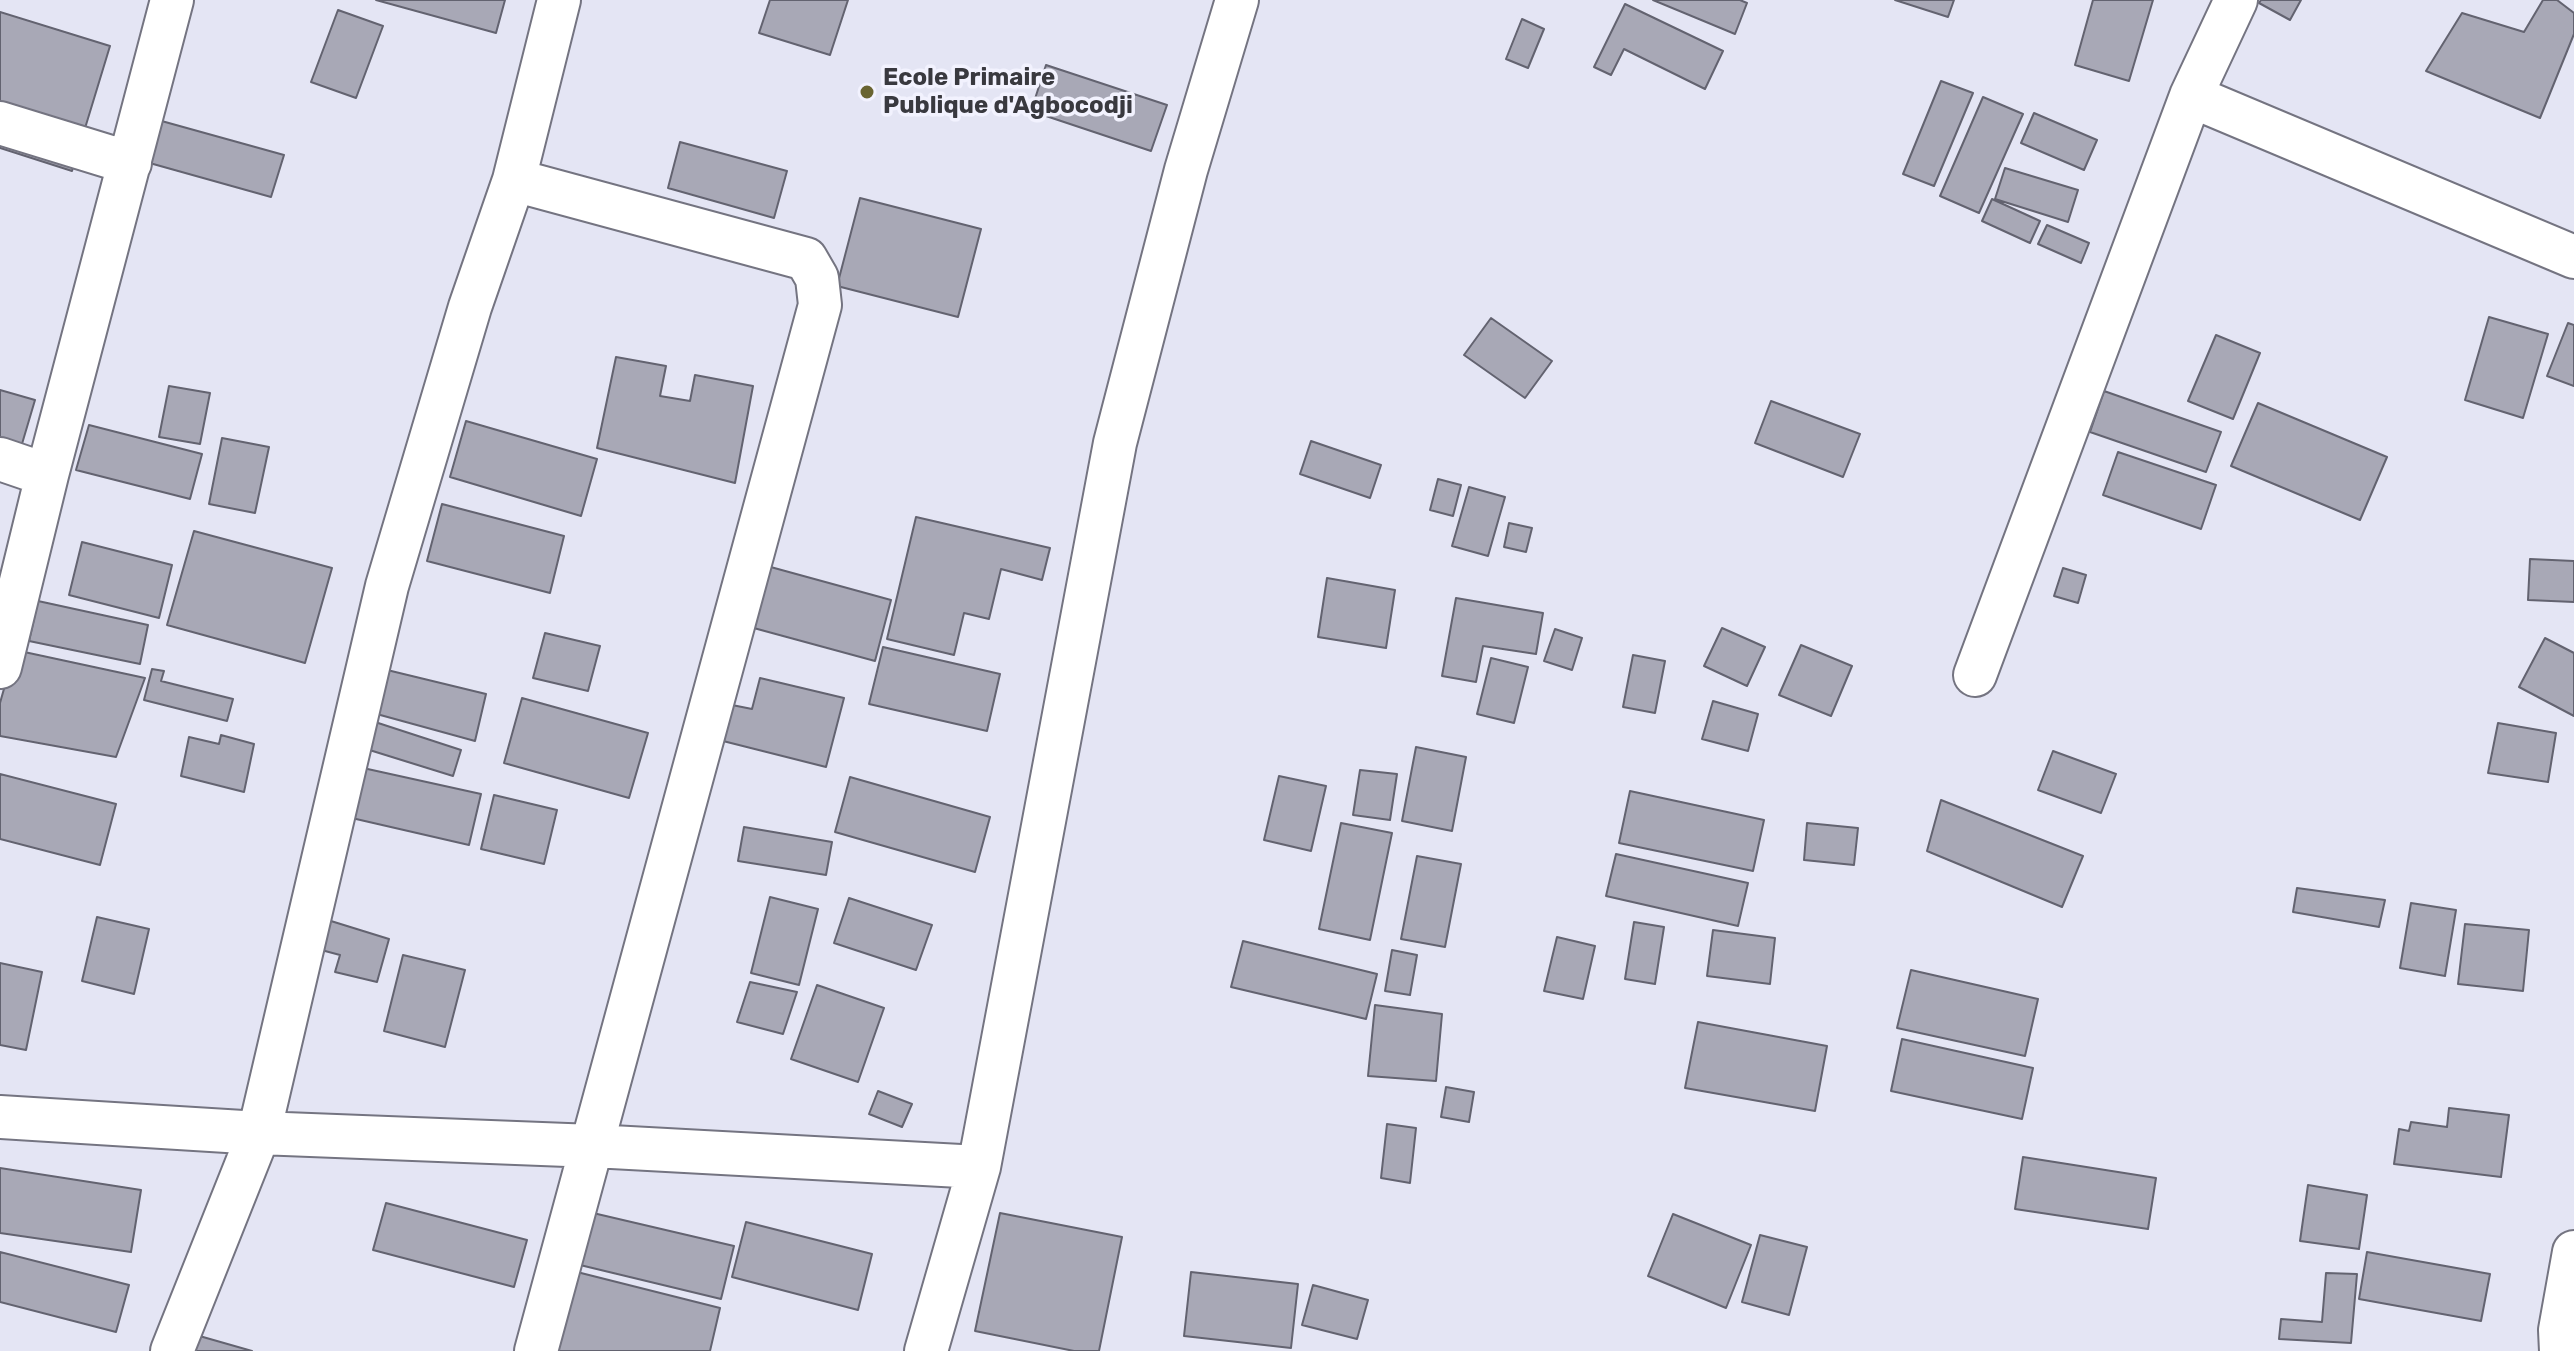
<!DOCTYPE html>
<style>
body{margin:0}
canvas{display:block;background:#e4e5f4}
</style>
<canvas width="2574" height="1351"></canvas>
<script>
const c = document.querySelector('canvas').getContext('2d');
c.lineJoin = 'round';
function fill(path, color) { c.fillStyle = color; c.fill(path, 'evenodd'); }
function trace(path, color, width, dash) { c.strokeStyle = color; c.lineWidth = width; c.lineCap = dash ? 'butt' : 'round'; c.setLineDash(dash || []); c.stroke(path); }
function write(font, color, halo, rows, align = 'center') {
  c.font = font + ' Rubik,sans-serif'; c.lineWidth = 7; c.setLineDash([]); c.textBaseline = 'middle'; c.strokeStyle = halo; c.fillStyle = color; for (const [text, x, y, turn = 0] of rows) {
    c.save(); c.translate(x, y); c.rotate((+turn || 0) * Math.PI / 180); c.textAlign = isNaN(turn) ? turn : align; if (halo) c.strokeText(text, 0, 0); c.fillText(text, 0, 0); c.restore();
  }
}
const building = new Path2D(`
 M 376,0 L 505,0 L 496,33 Z
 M 770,0 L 848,0 L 830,55 L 759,33 Z
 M 1653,0 L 1740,0 L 1747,3 L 1735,34 Z
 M 1895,0 L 1954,0 L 1948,17 Z
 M 2093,0 L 2153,0 L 2129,81 L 2075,65 Z
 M 2261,0 L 2301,0 L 2290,20 L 2259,3 Z
 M 2543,0 L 2557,0 L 2574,13 L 2574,34 L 2540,118 L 2426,71 L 2462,13 L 2524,32 Z
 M 1625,4 L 1723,51 L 1705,89 L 1624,49 L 1611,75 L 1594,67 Z
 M 338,10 L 383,26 L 356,98 L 311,82 Z
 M 0,12 L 110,46 L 72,171 L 0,148 Z
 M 1522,19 L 1544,29 L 1528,68 L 1506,59 Z
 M 1046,65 L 1167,105 L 1151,151 L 1031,111 Z
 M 1941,81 L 1973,93 L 1934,186 L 1903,174 Z
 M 1983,97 L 2023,114 L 1979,213 L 1940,196 Z
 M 2034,113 L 2097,140 L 2084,170 L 2021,143 Z
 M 158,120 L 284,155 L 271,197 L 146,162 Z
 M 680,142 L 787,171 L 774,218 L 668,188 Z
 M 2005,168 L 2078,190 L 2068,222 L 1995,199 Z
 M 860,198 L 981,229 L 958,317 L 837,286 Z
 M 1992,199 L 2040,221 L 2030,243 L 1982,221 Z
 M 2047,225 L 2089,243 L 2081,263 L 2038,244 Z
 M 2489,317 L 2548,334 L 2523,418 L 2465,400 Z
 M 1491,318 L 1552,361 L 1525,398 L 1464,355 Z
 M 2568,323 L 2574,325 L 2574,386 L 2547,376 Z
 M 2216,335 L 2260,353 L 2233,419 L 2188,401 Z
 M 616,357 L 666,366 L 660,396 L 690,401 L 695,375 L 753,386 L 735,483 L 597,448 Z
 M 169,386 L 210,393 L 200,444 L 159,437 Z
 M 0,390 L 35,400 L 19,454 L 0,449 Z
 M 2104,391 L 2221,432 L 2206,472 L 2090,432 Z
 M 1771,401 L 1860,434 L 1843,477 L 1755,443 Z
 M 2258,403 L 2387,457 L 2360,520 L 2231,466 Z
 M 466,421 L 597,459 L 581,516 L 450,477 Z
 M 89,425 L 202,454 L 190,499 L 76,470 Z
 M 222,438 L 269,447 L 255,513 L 209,504 Z
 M 1311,441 L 1381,465 L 1370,498 L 1300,474 Z
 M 2118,452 L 2216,485 L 2201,529 L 2103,495 Z
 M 1438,479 L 1461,485 L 1453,516 L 1430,510 Z
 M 1469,487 L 1505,497 L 1488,556 L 1452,546 Z
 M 442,504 L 564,536 L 550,593 L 427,561 Z
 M 916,517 L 1050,548 L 1042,580 L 1001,569 L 989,619 L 964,613 L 954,655 L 887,639 Z
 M 1509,523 L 1532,528 L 1526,552 L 1504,547 Z
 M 194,531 L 332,568 L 305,663 L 167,625 Z
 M 82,542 L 172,565 L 159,618 L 69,595 Z
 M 2530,559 L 2574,561 L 2574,602 L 2528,600 Z
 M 767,566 L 891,600 L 875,661 L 750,627 Z
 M 2063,568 L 2086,575 L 2078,603 L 2054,596 Z
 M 1327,578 L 1395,590 L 1386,648 L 1318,637 Z
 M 1456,598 L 1543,613 L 1536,654 L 1483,646 L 1476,682 L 1442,676 Z
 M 38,601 L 148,625 L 140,664 L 29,641 Z
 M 1722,628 L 1765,647 L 1747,686 L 1704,666 Z
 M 1555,629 L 1582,638 L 1572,670 L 1544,661 Z
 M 545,633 L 600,646 L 588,691 L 533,678 Z
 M 2545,638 L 2574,653 L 2574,716 L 2519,687 Z
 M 1801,645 L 1852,666 L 1831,716 L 1779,695 Z
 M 883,647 L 1000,674 L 987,731 L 869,704 Z
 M 15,650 L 145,678 L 116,757 L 0,736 L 0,703 Z
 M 1633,655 L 1665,661 L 1655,713 L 1623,707 Z
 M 1491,658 L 1528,667 L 1514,723 L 1477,714 Z
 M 152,669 L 164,671 L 161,681 L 233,699 L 227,721 L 144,700 Z
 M 383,669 L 486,694 L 475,741 L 373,713 Z
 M 760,678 L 844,698 L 826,767 L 723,741 L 732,705 L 752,709 Z
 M 522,698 L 648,733 L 629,798 L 504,763 Z
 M 1713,701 L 1758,714 L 1748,751 L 1702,739 Z
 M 372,721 L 461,750 L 453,776 L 363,748 Z
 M 2498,723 L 2556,733 L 2548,782 L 2488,773 Z
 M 221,735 L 254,744 L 244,792 L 181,776 L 189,737 L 219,744 Z
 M 1416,747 L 1466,757 L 1452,831 L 1402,821 Z
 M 2053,751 L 2116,774 L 2101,813 L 2038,790 Z
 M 354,766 L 481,794 L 469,845 L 343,816 Z
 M 1360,770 L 1397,774 L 1390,820 L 1353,815 Z
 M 0,774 L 116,804 L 100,865 L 0,839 Z
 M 1279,776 L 1326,786 L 1311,851 L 1264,840 Z
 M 850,777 L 990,817 L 975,872 L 835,832 Z
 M 1630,791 L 1764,820 L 1753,871 L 1619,843 Z
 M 494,795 L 557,810 L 544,864 L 481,849 Z
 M 1941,800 L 2083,856 L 2062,907 L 1927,851 Z
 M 1341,823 L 1392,833 L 1370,940 L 1319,929 Z
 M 1807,823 L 1858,828 L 1854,865 L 1804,860 Z
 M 744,827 L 832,842 L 826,875 L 738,861 Z
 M 1616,854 L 1748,883 L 1738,926 L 1606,896 Z
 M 1417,856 L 1461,864 L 1445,947 L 1401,939 Z
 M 2297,888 L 2385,900 L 2379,927 L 2293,912 Z
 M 770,897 L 818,909 L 799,985 L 751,973 Z
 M 849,898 L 932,925 L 916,970 L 834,943 Z
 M 2411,903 L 2456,910 L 2445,976 L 2400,968 Z
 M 97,917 L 149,929 L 134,994 L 82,981 Z
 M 318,917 L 389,939 L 377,982 L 335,972 L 340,955 L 310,947 Z
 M 1634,922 L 1664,927 L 1655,984 L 1625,979 Z
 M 2465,924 L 2529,930 L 2523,991 L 2458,984 Z
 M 1713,930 L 1775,938 L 1770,984 L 1707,976 Z
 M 1557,937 L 1595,946 L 1583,999 L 1544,991 Z
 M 1243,941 L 1377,974 L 1366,1019 L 1231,987 Z
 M 1392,950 L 1417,955 L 1410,995 L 1385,991 Z
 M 403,955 L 465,970 L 445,1047 L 384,1031 Z
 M 0,963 L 42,972 L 26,1050 L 0,1045 Z
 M 1911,970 L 2038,999 L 2025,1056 L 1897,1028 Z
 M 750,982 L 797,992 L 783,1034 L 737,1022 Z
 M 817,985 L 884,1008 L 858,1082 L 791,1059 Z
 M 1375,1005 L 1442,1014 L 1436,1081 L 1368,1076 Z
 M 1698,1022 L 1827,1046 L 1815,1111 L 1685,1088 Z
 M 1902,1039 L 2033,1068 L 2022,1119 L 1891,1091 Z
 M 1446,1087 L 1474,1092 L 1469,1122 L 1441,1117 Z
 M 878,1091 L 912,1104 L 902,1127 L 869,1114 Z
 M 2449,1108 L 2509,1115 L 2501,1177 L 2394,1164 L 2399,1129 L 2409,1131 L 2411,1122 L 2447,1127 Z
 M 1387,1124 L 1416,1128 L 1410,1183 L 1381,1178 Z
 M 2023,1157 L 2156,1178 L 2148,1229 L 2015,1209 Z
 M 0,1168 L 141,1190 L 131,1252 L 0,1233 Z
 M 2308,1185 L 2367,1195 L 2359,1249 L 2300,1241 Z
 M 386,1203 L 527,1240 L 514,1287 L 373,1250 Z
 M 593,1213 L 734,1246 L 721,1299 L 580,1265 Z
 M 1000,1213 L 1122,1237 L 1099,1351 L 1074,1351 L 975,1331 Z
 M 1673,1214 L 1751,1245 L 1726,1308 L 1648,1276 Z
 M 746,1222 L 872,1254 L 858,1310 L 732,1277 Z
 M 1760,1235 L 1807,1247 L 1789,1315 L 1742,1302 Z
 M 0,1252 L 129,1285 L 116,1332 L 0,1302 Z
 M 2367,1252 L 2490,1274 L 2481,1321 L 2359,1299 Z
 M 577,1272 L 720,1308 L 710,1351 L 557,1351 Z
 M 1191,1272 L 1298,1284 L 1291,1348 L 1184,1336 Z
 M 2326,1273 L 2357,1274 L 2351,1343 L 2279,1339 L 2281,1319 L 2322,1322 Z
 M 1313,1285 L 1368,1300 L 1357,1339 L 1302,1325 Z
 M 196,1335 L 252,1351 L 191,1351 Z`);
fill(building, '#a8a8b6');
trace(building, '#636370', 2);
const minor = new Path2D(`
 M 2191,96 L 2574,257
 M 0,123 L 130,163
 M 514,180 L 806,259 L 817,278 L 820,305 L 536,1351
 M 0,459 L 47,475
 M 0,667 L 47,475 L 172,0
 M 1975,675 L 2191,96 L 2236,0
 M 0,1117 L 259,1133 L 593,1146 L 979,1167
 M 172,1351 L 259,1133 L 387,586 L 470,307 L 514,180 L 559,0
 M 926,1351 L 979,1167 L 1115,443 L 1186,170 L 1237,0
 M 2561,1351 L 2560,1330 L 2574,1252`);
trace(minor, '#747481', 46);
trace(minor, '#fff', 42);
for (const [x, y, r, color] of [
 [867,92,8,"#696431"]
]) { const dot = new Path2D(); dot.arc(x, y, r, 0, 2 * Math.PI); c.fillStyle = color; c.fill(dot); trace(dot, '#f2f2fe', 3); }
write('bold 24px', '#39393f', '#f2f2fe', [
 ["Ecole Primaire",883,78],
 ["Publique d'Agbocodji",883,106]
], 'left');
</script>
